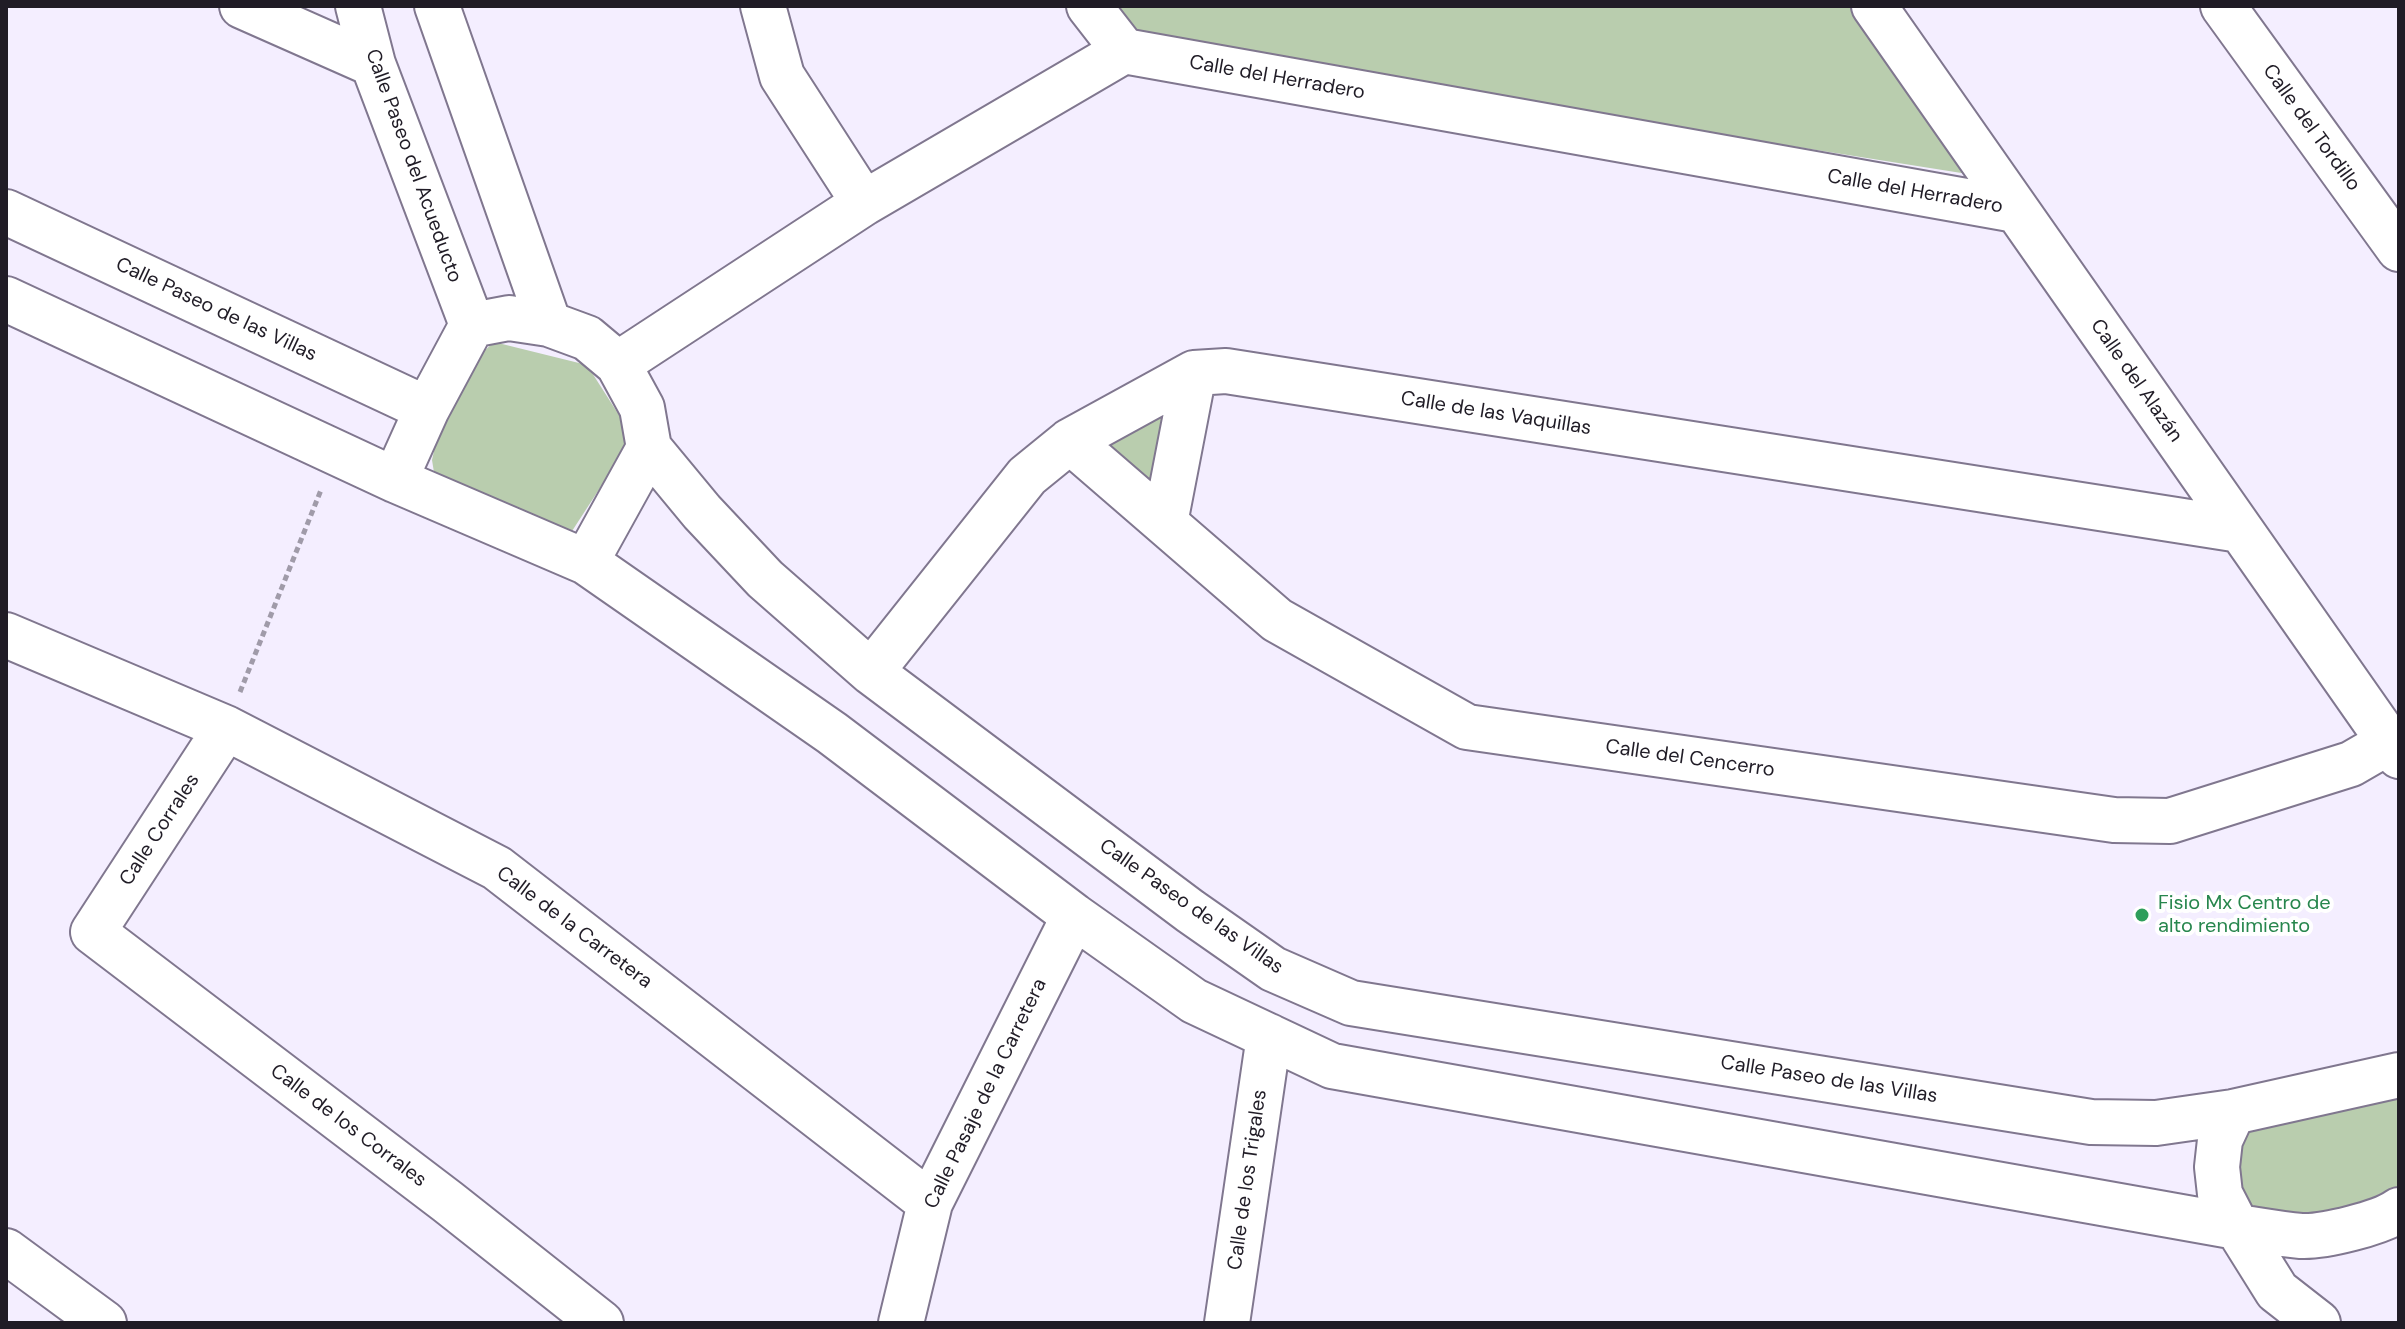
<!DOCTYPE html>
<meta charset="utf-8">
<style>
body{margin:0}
#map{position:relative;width:2405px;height:1329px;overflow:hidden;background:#f4eeff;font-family:"DM Sans",sans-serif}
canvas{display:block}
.frame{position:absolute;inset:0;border:8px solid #201c26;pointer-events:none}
</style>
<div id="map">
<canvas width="2405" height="1329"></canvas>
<div class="frame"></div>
</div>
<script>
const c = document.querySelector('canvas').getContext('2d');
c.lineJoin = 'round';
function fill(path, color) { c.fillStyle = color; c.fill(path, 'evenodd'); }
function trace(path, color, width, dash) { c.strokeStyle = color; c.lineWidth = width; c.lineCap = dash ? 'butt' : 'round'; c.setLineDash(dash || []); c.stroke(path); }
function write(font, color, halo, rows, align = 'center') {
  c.font = font + ' "DM Sans",sans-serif'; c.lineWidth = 8; c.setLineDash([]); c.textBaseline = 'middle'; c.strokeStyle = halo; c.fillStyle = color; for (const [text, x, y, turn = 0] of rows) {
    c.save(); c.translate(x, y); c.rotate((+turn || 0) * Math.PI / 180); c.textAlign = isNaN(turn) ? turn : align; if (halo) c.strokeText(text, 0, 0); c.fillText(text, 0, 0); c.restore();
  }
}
fill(new Path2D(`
 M 1109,6 L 1854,6 L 1974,175 L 1129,41 Z
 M 494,342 L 587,365 L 633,437 L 563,545 L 437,491 L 432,460 L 445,403 L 471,363 Z
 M 1184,387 L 1161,512 L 1082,442 Z
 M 2399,1091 L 2399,1197 L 2200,1238 L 2196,1173 L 2214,1126 Z`), '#b9cdae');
const minor = new Path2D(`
 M 242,6 L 373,64
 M 358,6 L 373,64 L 472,325
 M 437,6 L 549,324
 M 763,6 L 782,76 L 864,203
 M 1089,6 L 1124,51
 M 1874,6 L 2399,756
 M 2223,6 L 2399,249
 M 6,212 L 427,409
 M 6,299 L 395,480 L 586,562 L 832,733 L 1074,916 L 1194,1001 L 1332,1066 L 2237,1227 C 2258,1230 2279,1234 2301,1236 C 2324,1237 2381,1223 2399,1210
 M 472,325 L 509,318 L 549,324 L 587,338 L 618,364 L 642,408 L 649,448 L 702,512 L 765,579 L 871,672 L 1190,911 L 1273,969 L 1351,1003 L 2091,1122 L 2156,1123 L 2233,1112 L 2399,1075
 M 618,364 L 864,203 L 1124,51 L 2016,210
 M 1070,441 L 1277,620 L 1467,727 L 2114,820 L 2170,821 L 2351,764 L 2389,742
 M 395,480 L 427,409 L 472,325
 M 1165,523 L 1194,373
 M 586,562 L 649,448
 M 6,635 L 226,728 L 497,868 L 930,1203
 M 871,672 L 1027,476 L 1070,441 L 1194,373 L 1226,371 L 2240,530
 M 226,728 L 93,932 L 448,1202 L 601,1323
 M 2233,1112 L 2220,1140 L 2217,1167 L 2220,1194 L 2237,1227 L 2277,1291 L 2318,1323
 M 6,1251 L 104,1323
 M 901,1323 L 930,1203 L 1074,916
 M 1227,1323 L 1269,1036`);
trace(minor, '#80778f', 48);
trace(new Path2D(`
 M 240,692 L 321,490`), '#a09ba9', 5, [6, 4]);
trace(minor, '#fff', 44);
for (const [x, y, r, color] of [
 [2142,915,8,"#2e9e5b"]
]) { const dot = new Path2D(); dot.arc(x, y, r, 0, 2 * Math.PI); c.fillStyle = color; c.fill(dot); trace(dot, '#fff', 3); }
write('20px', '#201c26', '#fff', [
 ["Calle del Herradero",1277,78,10],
 ["Calle del Tordillo",2311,128,54],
 ["Calle Paseo del Acueducto",413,166,70],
 ["Calle del Herradero",1915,192,10],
 ["Calle Paseo de las Villas",216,310,25],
 ["Calle del Alazán",2136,381,55],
 ["Calle de las Vaquillas",1496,414,9],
 ["Calle del Cencerro",1690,759,8],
 ["Calle Corrales",160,830,-57],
 ["Calle Paseo de las Villas",1191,907,35],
 ["Calle de la Carretera",574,928,37],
 ["Calle Paseo de las Villas",1829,1080,9],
 ["Calle Pasaje de la Carretera",986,1094,-64],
 ["Calle de los Corrales",348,1126,37],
 ["Calle de los Trigales",1248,1180,-82]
]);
write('20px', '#27864d', '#fff', [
 ["Fisio Mx Centro de",2158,904],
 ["alto rendimiento",2158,927]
], 'left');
</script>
